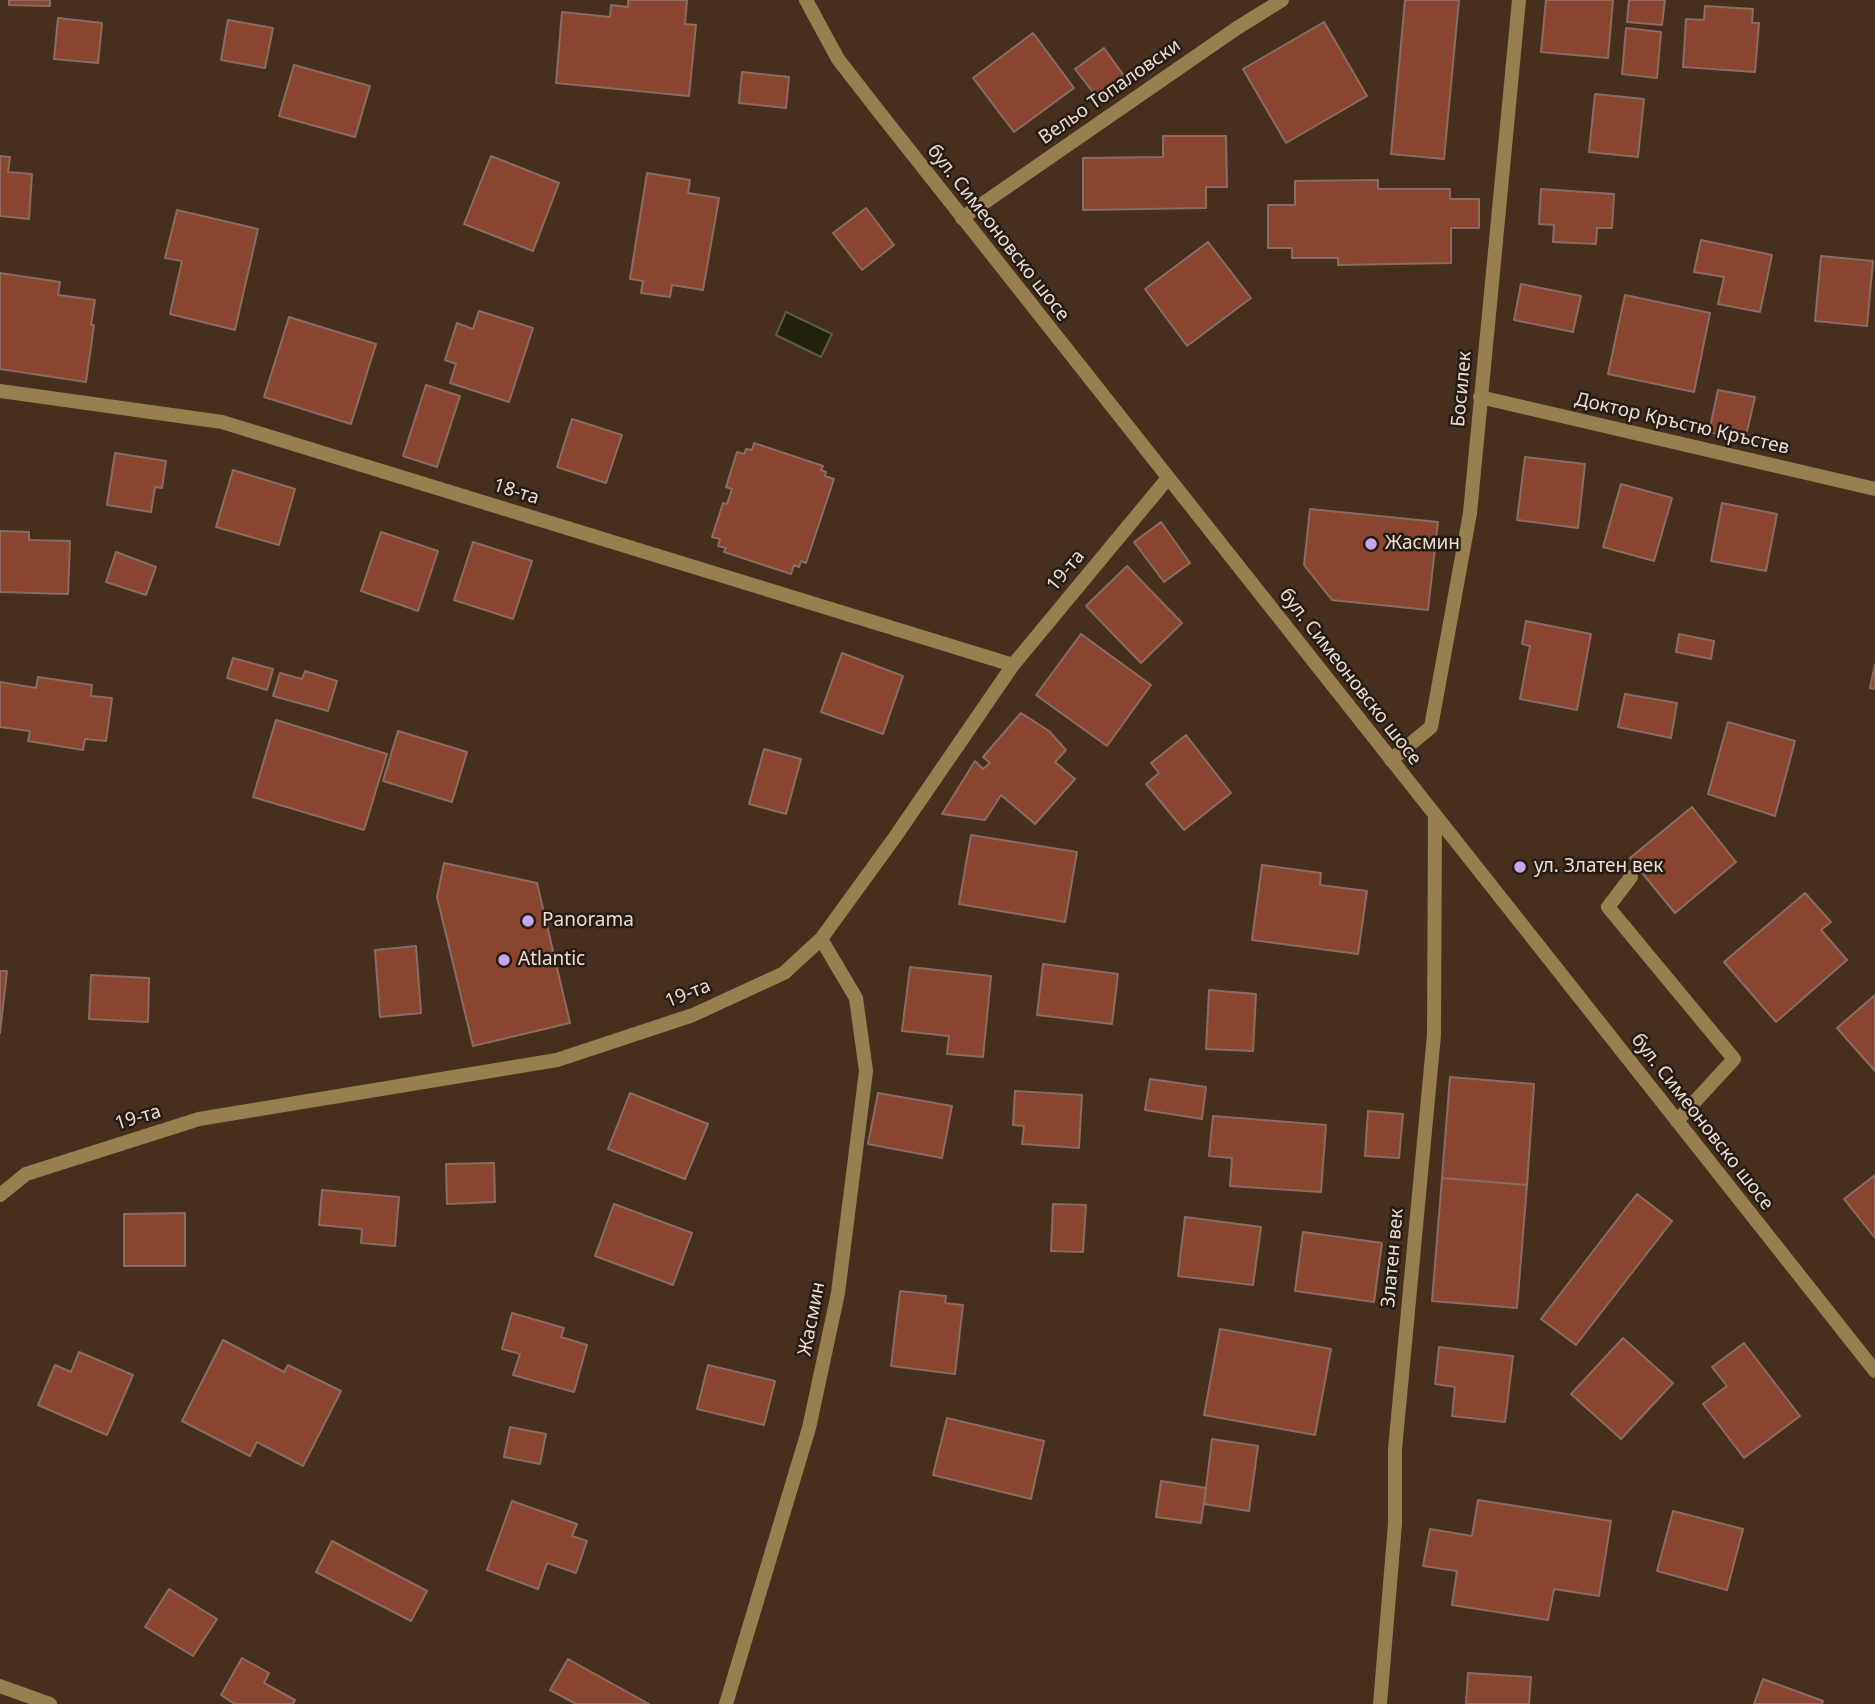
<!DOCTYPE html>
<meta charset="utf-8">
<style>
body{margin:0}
canvas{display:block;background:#46301d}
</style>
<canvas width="1875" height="1704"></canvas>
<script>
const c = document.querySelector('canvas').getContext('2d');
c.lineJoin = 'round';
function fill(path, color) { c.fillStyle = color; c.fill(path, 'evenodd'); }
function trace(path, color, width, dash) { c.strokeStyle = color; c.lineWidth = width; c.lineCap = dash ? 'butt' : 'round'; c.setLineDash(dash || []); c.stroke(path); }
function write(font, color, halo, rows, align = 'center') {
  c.font = font + ' "Noto Sans",sans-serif'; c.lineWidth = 5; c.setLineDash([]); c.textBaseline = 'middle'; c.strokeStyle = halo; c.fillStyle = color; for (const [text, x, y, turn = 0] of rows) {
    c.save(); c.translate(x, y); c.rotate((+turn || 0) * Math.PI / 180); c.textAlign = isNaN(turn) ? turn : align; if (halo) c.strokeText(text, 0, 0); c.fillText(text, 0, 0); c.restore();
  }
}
const water = new Path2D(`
 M 786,312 L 832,334 L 821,357 L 776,335 Z`);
fill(water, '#222109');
trace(water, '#5f5a46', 2);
const building = new Path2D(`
 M 9,0 L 50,0 L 50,6 L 9,5 Z
 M 628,0 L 687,0 L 685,24 L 696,25 L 689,96 L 556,83 L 562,12 L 610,17 L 611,5 L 628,7 Z
 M 1405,0 L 1459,0 L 1444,159 L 1391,154 Z
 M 1546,0 L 1613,0 L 1608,58 L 1541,52 Z
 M 1629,0 L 1665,0 L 1662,25 L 1627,22 Z
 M 1705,6 L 1753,9 L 1752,23 L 1759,23 L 1755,72 L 1683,67 L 1686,19 L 1704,20 Z
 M 58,18 L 102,23 L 98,63 L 54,59 Z
 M 228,20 L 273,28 L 265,68 L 221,60 Z
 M 1324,22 L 1367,96 L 1286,143 L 1243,69 Z
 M 1626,28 L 1661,32 L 1657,78 L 1622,74 Z
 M 1033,33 L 1074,88 L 1014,132 L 973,78 Z
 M 1104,48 L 1127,80 L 1099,100 L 1075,69 Z
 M 294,65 L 370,86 L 355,137 L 279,116 Z
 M 742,72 L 789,77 L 786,108 L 739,103 Z
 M 1595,94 L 1644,99 L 1638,157 L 1589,152 Z
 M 1163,136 L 1226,136 L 1227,187 L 1206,187 L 1206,208 L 1083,210 L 1083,158 L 1163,157 Z
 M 0,156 L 10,157 L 8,172 L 32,174 L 29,219 L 0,216 Z
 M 491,156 L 559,183 L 533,251 L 464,224 Z
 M 647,173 L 690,180 L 688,193 L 719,198 L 703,290 L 672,285 L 670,297 L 641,293 L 643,281 L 630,279 Z
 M 1378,180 L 1378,189 L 1450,189 L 1450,199 L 1479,199 L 1479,228 L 1451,228 L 1451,263 L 1338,265 L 1338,258 L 1292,258 L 1292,248 L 1268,248 L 1268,205 L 1295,205 L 1295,181 Z
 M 1541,189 L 1614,194 L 1612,228 L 1597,228 L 1596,244 L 1553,242 L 1554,225 L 1539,224 Z
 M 866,208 L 894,245 L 862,270 L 833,233 Z
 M 177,210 L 258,229 L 235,330 L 170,314 L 182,261 L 165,258 Z
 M 1701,240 L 1772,255 L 1760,312 L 1718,304 L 1724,277 L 1694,272 Z
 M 1208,242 L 1251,298 L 1187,346 L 1145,289 Z
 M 1821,256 L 1873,261 L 1867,326 L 1815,321 Z
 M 0,273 L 60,282 L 58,295 L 95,300 L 91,325 L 94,325 L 86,382 L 0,369 Z
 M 1521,284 L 1581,296 L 1573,332 L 1514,320 Z
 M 1625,295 L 1710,313 L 1694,392 L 1608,374 Z
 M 479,311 L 533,328 L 509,402 L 450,383 L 456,364 L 445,360 L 457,323 L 473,329 Z
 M 289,317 L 376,344 L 351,424 L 264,397 Z
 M 426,385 L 460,396 L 437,467 L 403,456 Z
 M 1718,390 L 1755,397 L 1745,440 L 1709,432 Z
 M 572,419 L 622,435 L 606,483 L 557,467 Z
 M 754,443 L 823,466 L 821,470 L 826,472 L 825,476 L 834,479 L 806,563 L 801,561 L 799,567 L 794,565 L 791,574 L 724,552 L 726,548 L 718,546 L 720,539 L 712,537 L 723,503 L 727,504 L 732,489 L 726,487 L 737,452 L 744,454 L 746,449 L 752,450 Z
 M 115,453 L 166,461 L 162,488 L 155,487 L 151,512 L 107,505 Z
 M 1525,457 L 1585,464 L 1578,528 L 1517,520 Z
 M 233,470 L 295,489 L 279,545 L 216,527 Z
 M 1621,484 L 1672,498 L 1654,561 L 1603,547 Z
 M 1722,503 L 1777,514 L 1766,571 L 1711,561 Z
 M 1310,509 L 1438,522 L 1428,610 L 1332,600 L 1304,565 Z
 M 1161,522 L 1190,563 L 1164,582 L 1134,542 Z
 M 0,531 L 29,532 L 29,540 L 70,541 L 68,594 L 0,592 Z
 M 381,532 L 438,551 L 418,611 L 361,591 Z
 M 473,542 L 532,561 L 513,619 L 454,600 Z
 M 116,552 L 156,567 L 146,595 L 106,582 Z
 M 1127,566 L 1182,623 L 1141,663 L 1086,606 Z
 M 1526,621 L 1591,634 L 1577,710 L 1520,699 L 1530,646 L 1522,644 Z
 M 1081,634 L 1151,685 L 1107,746 L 1036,695 Z
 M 1679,634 L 1714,641 L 1711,659 L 1676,652 Z
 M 842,653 L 903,676 L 883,734 L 821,712 Z
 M 233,658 L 273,669 L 267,690 L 227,678 Z
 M 1875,664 L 1875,689 L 1870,688 Z
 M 305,671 L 337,681 L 328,711 L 273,696 L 280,673 L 302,679 Z
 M 38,677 L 92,685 L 91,696 L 112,698 L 106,741 L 85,739 L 83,750 L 28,741 L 30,731 L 0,727 L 0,682 L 36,688 Z
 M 1625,694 L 1677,703 L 1671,738 L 1618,727 Z
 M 1021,713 L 1049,731 L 1066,750 L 1055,762 L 1075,779 L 1035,824 L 1001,795 L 985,820 L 942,814 L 975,761 L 983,769 L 990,763 L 983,757 Z
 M 276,720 L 387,754 L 364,830 L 253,797 Z
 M 1728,722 L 1795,741 L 1775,816 L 1708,794 Z
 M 398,731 L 467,752 L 452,802 L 383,781 Z
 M 1186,735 L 1231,793 L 1184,830 L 1146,784 L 1159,773 L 1151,763 Z
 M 764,749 L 801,759 L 786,814 L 749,804 Z
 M 1692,807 L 1736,862 L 1675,913 L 1630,858 Z
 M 971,835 L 1077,852 L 1065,922 L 959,904 Z
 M 444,863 L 537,883 L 570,1023 L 473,1046 L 437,897 Z
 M 1262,865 L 1321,873 L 1320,885 L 1367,891 L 1358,954 L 1252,940 Z
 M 1805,893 L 1831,922 L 1821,930 L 1847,960 L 1776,1022 L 1724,962 Z
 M 416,946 L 421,1013 L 380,1017 L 375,950 Z
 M 1043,964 L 1118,974 L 1112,1024 L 1037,1015 Z
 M 910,967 L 991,976 L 983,1057 L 947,1054 L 949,1036 L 902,1031 Z
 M 0,971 L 7,971 L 0,1033 Z
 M 91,975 L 149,978 L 148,1022 L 89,1019 Z
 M 1209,990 L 1256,994 L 1253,1051 L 1206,1049 Z
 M 1875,995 L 1875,1071 L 1837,1028 Z
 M 1450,1077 L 1534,1084 L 1527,1185 L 1442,1178 Z
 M 1150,1079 L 1206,1087 L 1202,1119 L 1145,1110 Z
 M 1015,1091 L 1082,1095 L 1079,1148 L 1022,1144 L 1024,1126 L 1013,1125 Z
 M 630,1093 L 708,1124 L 685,1179 L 608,1149 Z
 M 878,1093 L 952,1106 L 942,1158 L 868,1144 Z
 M 1368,1111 L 1403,1114 L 1399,1158 L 1365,1156 Z
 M 1213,1116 L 1326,1125 L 1321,1192 L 1230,1186 L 1232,1158 L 1209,1156 Z
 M 494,1163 L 495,1202 L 447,1204 L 446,1164 Z
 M 1875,1175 L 1875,1238 L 1844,1199 Z
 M 1442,1178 L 1527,1185 L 1517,1308 L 1432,1301 Z
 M 322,1190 L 399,1197 L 395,1246 L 361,1243 L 362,1229 L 319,1225 Z
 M 1637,1194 L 1672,1221 L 1576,1345 L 1541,1319 Z
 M 614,1204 L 692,1233 L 673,1285 L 595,1256 Z
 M 1053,1204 L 1086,1205 L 1083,1252 L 1051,1251 Z
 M 185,1213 L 185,1266 L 124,1266 L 124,1214 Z
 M 1185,1217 L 1261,1227 L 1253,1285 L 1178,1276 Z
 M 1303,1232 L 1382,1243 L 1374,1302 L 1295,1291 Z
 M 900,1291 L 946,1296 L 945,1303 L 963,1305 L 955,1374 L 891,1366 Z
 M 512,1313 L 564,1328 L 561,1337 L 587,1345 L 574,1392 L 513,1375 L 520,1354 L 502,1349 Z
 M 1220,1329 L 1331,1349 L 1315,1435 L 1204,1415 Z
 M 1623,1338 L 1673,1383 L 1621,1439 L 1571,1394 Z
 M 223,1340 L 284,1372 L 288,1365 L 341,1391 L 303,1466 L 257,1442 L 250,1456 L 182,1421 Z
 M 1744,1343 L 1800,1416 L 1744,1458 L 1703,1404 L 1727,1386 L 1712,1367 Z
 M 1439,1347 L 1513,1356 L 1505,1422 L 1452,1416 L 1455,1387 L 1435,1384 Z
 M 79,1352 L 133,1375 L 107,1435 L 38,1405 L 55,1365 L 71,1372 Z
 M 708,1365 L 775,1381 L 764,1425 L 697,1409 Z
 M 947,1418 L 1044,1441 L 1031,1499 L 933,1475 Z
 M 510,1427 L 546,1434 L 540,1464 L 504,1457 Z
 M 1212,1439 L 1258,1446 L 1249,1511 L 1204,1504 Z
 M 1161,1481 L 1206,1488 L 1201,1523 L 1156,1517 Z
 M 1478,1500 L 1611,1521 L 1599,1596 L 1554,1589 L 1548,1620 L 1452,1605 L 1457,1571 L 1423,1566 L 1430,1529 L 1472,1536 Z
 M 512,1501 L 577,1524 L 572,1536 L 587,1541 L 576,1573 L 547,1563 L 538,1589 L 487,1570 Z
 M 1673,1511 L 1743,1529 L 1727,1590 L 1657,1571 Z
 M 332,1541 L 427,1591 L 411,1621 L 316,1572 Z
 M 169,1589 L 217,1619 L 193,1656 L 145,1627 Z
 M 242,1658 L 269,1673 L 264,1683 L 295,1700 L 293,1704 L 235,1704 L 221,1695 Z
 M 568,1659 L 649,1704 L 576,1704 L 550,1690 Z
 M 1468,1673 L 1531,1677 L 1529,1704 L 1466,1704 Z
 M 1763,1679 L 1823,1701 L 1822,1704 L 1754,1704 Z`);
fill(building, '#894530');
trace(building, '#8c6b62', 2);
trace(new Path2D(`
 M 1631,877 L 1608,907 L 1734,1059 L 1677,1121`), '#977f4f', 14);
trace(new Path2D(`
 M 962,218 L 1237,28 L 1282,0
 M 0,391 L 222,422 L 1013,665
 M 1480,397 L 1875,489
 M 1391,760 L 1431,727 L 1470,513 L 1519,0
 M 0,1195 L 26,1174 L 199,1119 L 557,1060 L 693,1015 L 784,973 L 821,939 L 895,837 L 1013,665 L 1168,478
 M 0,1686 L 50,1704
 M 726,1704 L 809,1428 L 838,1293 L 866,1071 L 856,998 L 821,939
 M 1380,1704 L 1395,1524 L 1395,1449 L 1434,1035 L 1435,816`), '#977f4f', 14);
trace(new Path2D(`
 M 806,0 L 838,59 L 876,108 L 1875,1371`), '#977f4f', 14);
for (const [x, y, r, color] of [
 [1371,544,7,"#c7a6f0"],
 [1520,867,7,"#c7a6f0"],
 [528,921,7,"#c7a6f0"],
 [504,960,7,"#c7a6f0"]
]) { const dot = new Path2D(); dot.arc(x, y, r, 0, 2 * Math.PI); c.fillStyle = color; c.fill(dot); trace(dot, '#251b12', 2.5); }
write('19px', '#edded3', '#251b12', [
 ["Вельо Топаловски",1110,92,-35],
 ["бул. Симеоновско шосе",998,233,52],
 ["Босилек",1462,389,-85],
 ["Доктор Кръстю Кръстев",1682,424,13],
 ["18-та",516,492,17],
 ["19-та",1066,571,-50],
 ["бул. Симеоновско шосе",1350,677,52],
 ["19-та",688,994,-22],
 ["19-та",138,1118,-17],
 ["бул. Симеоновско шосе",1702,1122,52],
 ["Златен век",1393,1258,-85],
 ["Жасмин",812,1319,-79]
]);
write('19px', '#edded3', '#251b12', [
 ["Жасмин",1385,544],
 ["ул. Златен век",1534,867],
 ["Panorama",542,921],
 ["Atlantic",518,960]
], 'left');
</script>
